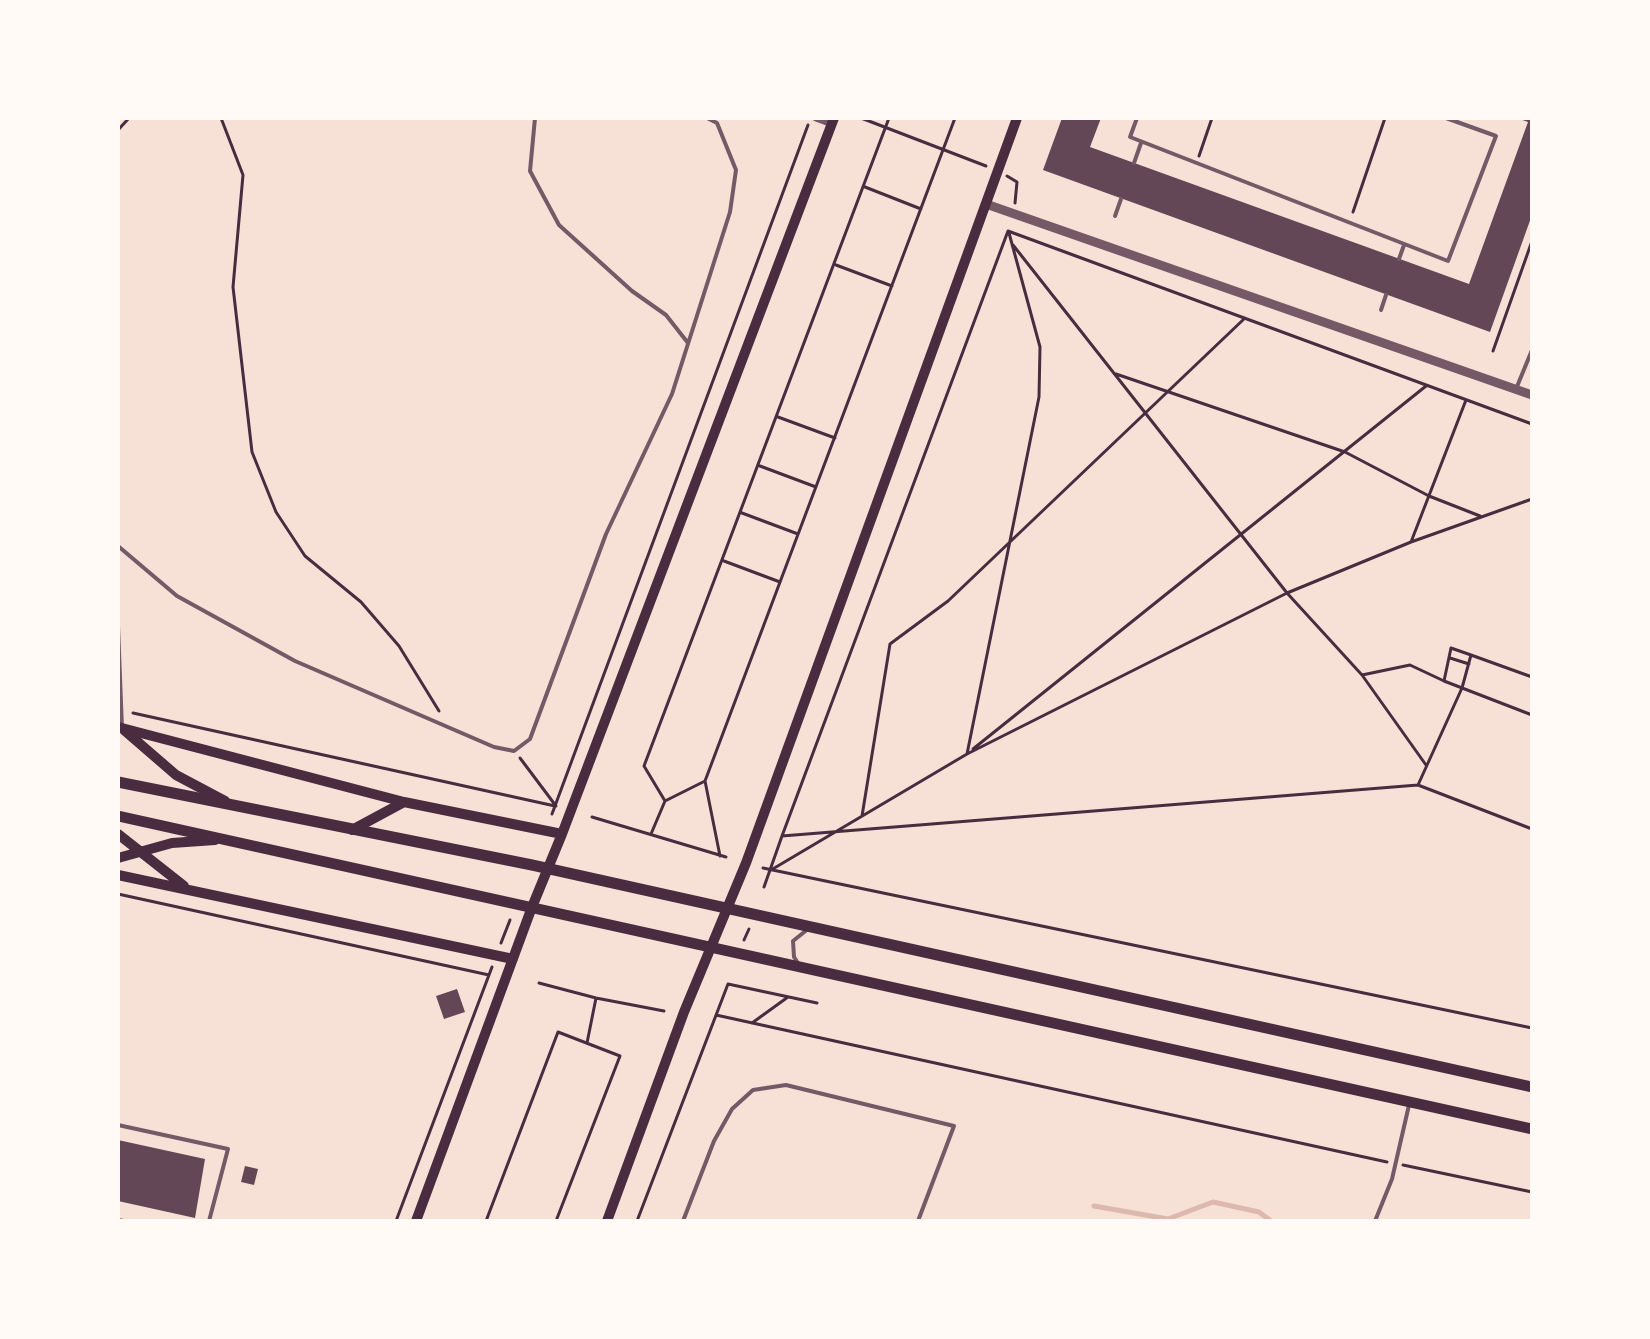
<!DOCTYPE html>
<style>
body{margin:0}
#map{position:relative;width:1650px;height:1339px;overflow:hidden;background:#f7e1d7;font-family:"PT Sans",sans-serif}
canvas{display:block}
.frame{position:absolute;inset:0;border:120px solid #fffaf5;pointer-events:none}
</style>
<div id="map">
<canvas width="1650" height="1339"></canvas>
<div class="frame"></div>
</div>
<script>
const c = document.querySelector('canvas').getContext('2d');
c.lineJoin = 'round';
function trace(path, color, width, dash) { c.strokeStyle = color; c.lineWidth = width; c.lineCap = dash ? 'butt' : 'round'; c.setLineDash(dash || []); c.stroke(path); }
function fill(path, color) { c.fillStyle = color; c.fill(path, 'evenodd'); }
trace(new Path2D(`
 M 1094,1206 L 1168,1219 L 1213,1202 L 1259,1212 L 1271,1221`), '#dcb8b0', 5);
fill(new Path2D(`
 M 1062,118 L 1101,118 L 1090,147 L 1469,284 L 1528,122 L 1517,118 L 1532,118 L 1532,215 L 1490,332 L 1043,170 Z
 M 457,989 L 465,1012 L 444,1019 L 436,996 Z
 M 118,1140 L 205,1159 L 195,1218 L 118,1201 Z
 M 245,1166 L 258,1169 L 254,1185 L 241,1182 Z`), '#644757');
trace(new Path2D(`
 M 221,118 L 243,175 L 233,287 L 252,452 L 276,512 L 305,556 L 361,602 L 399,646 L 439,711
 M 861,118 L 986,166
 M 118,130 L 129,118
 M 1199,156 L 1212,118
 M 1007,176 L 1017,182 L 1015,203
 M 865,187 L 921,209
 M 1353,212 L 1385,118
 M 1013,245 L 1287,593 L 1362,675 L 1426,765
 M 836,265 L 892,286
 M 1493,351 L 1532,241
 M 1116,374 L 1345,452 L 1429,496 L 1480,516
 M 778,417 L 835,438
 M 760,466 L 816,487
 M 742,513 L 798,534
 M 1411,542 L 1466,400
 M 724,561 L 780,582
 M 1450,658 L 1469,664
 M 1362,675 L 1410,665 L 1444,681 L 1532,715
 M 1444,681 L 1451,648 L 1471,655
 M 133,713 L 555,806
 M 973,749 L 1426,386
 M 967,754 L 1039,397 L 1040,347 L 1009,233
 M 520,758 L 556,806
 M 1418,785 L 1462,688 L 1471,655 L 1532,677
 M 665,801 L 644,766 L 889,118
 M 552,814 L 808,125
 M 862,816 L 890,644 L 948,601 L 1245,318
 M 592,817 L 726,857
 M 651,834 L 665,801 L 705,781
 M 782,836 L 1008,231 L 1532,424
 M 720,856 L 705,781 L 955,118
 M 763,868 L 1532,1028
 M 771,870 L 967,754 L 1287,593 L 1411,542 L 1532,499
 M 764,887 L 782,836 L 1418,785 L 1532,829
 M 118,894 L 489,975
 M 744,940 L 749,929
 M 501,943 L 510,920
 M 539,983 L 596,998 L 664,1011
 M 716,1015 L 1387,1162
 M 752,1023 L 788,997
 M 587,1043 L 596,998
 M 1403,1165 L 1532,1192
 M 396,1221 L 492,967
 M 486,1221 L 558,1032 L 620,1056 L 556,1221
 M 637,1221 L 728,984 L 817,1003`), '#4a2c40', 3);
trace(new Path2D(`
 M 535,118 L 530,171 L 559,225 L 632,291 L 666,315 L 688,343
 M 1137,118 L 1130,137 L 1448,261 L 1496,136 L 1446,118
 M 1134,163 L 1141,143
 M 1115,216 L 1121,199
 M 1399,259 L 1404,245
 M 1381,310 L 1386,295
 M 1516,389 L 1532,350
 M 118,546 L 177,596 L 295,661 L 494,747 L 514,751 L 530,739 L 606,534 L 672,394 L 730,212 L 736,170 L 717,123 L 707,118
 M 118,626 L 122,728
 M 798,963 L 794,957 L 793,941 L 808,929
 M 118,1125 L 228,1149 L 209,1221
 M 118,1220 L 124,1221
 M 683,1221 L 714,1141 L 732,1109 L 753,1090 L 786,1085 L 954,1126 L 918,1221
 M 1375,1221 L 1392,1179 L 1409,1105`), '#755966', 4);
trace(new Path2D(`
 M 816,118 L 832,124`), '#755966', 7);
trace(new Path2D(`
 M 986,204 L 1532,395`), '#755966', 9);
trace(new Path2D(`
 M 118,727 L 404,802 L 562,834
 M 124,730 L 176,775 L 225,801
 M 352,830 L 404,802
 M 118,834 L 184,886
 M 118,858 L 172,843 L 215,840
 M 118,875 L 513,959
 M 416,1221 L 532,907 L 562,834 L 834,118
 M 607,1221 L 684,1012 L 746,863 L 1017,118`), '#4a2c40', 10);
trace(new Path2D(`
 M 118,782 L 532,865 L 1532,1087
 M 118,816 L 1532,1129`), '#4a2c40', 11);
</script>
